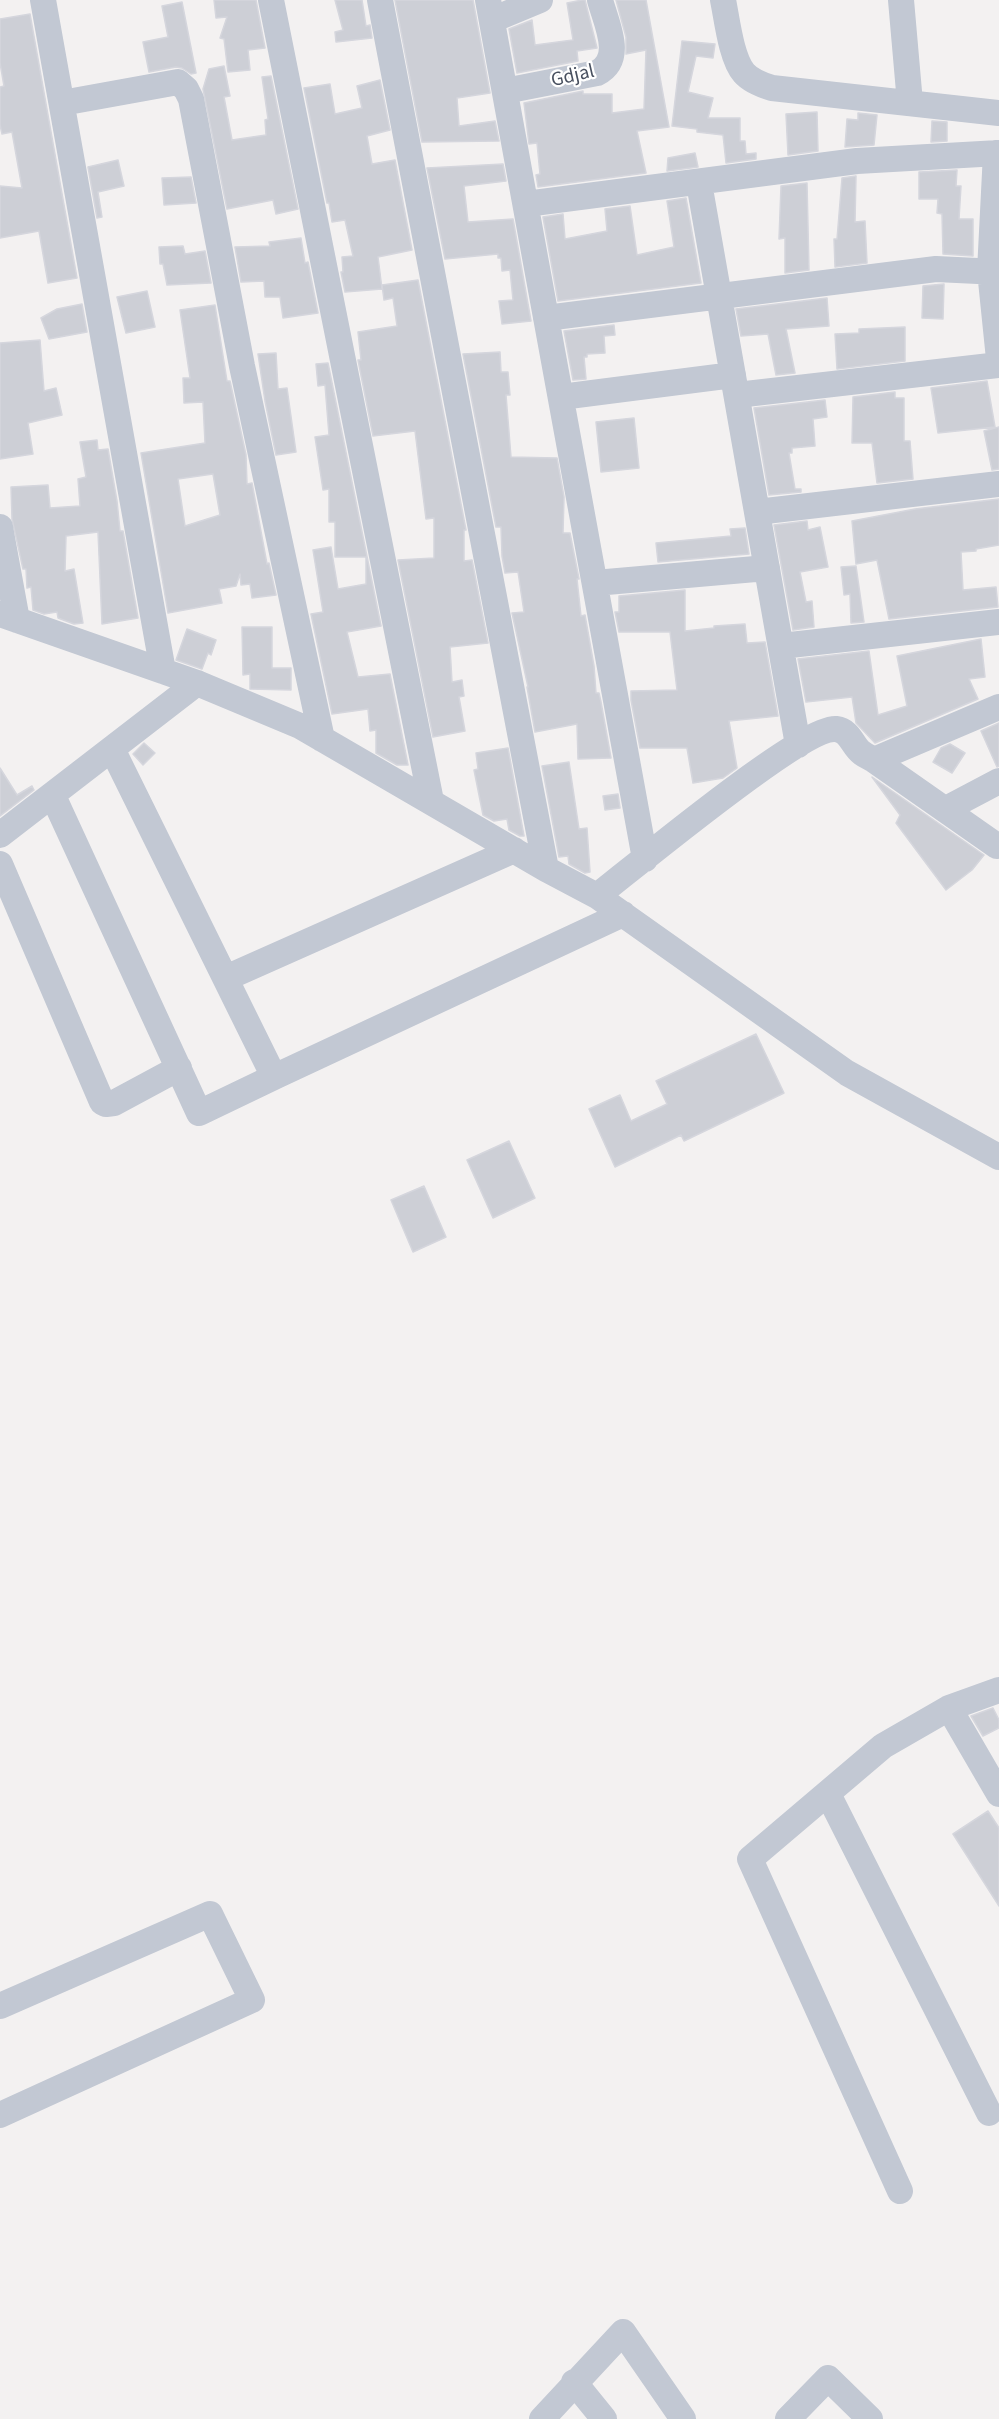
<!DOCTYPE html>
<style>
body{margin:0}
canvas{display:block;background:#f3f1f1}
</style>
<canvas width="999" height="2419"></canvas>
<script>
const c = document.querySelector('canvas').getContext('2d');
c.lineJoin = 'round';
function fill(path, color) { c.fillStyle = color; c.fill(path, 'evenodd'); }
function trace(path, color, width, dash) { c.strokeStyle = color; c.lineWidth = width; c.lineCap = dash ? 'butt' : 'round'; c.setLineDash(dash || []); c.stroke(path); }
function write(font, color, halo, rows, align = 'center') {
  c.font = font + ' "Source Sans 3",sans-serif'; c.lineWidth = 4.5; c.setLineDash([]); c.textBaseline = 'middle'; c.strokeStyle = halo; c.fillStyle = color; for (const [text, x, y, turn = 0] of rows) {
    c.save(); c.translate(x, y); c.rotate((+turn || 0) * Math.PI / 180); c.textAlign = isNaN(turn) ? turn : align; if (halo) c.strokeText(text, 0, 0); c.fillText(text, 0, 0); c.restore();
  }
}
const building = new Path2D(`
 M 214,0 L 256,0 L 265,48 L 248,50 L 250,70 L 228,72 L 224,39 L 220,38 L 227,17 L 216,18 Z
 M 335,0 L 362,0 L 366,26 L 370,25 L 372,38 L 336,42 L 335,32 L 343,30 Z
 M 395,0 L 473,0 L 490,93 L 457,98 L 459,126 L 495,121 L 499,141 L 422,142 Z
 M 582,0 L 585,0 L 597,48 L 577,51 L 578,61 L 517,73 L 509,29 L 532,20 L 535,45 L 573,40 L 567,3 Z
 M 616,0 L 646,0 L 669,127 L 637,131 L 646,173 L 538,187 L 536,175 L 540,174 L 537,143 L 529,144 L 524,103 L 583,91 L 583,94 L 612,94 L 612,113 L 644,109 L 646,50 L 626,54 L 626,37 Z
 M 182,2 L 196,73 L 191,74 L 182,68 L 176,67 L 149,72 L 143,42 L 168,37 L 162,6 Z
 M 30,14 L 77,278 L 48,283 L 39,231 L 0,238 L 0,186 L 22,188 L 12,132 L 2,134 L 0,125 L 0,87 L 4,86 L 0,63 L 0,19 Z
 M 682,41 L 715,44 L 713,58 L 696,56 L 688,92 L 713,98 L 708,118 L 740,118 L 740,141 L 745,141 L 746,154 L 756,153 L 756,159 L 726,163 L 723,135 L 697,132 L 697,129 L 672,126 Z
 M 224,66 L 230,96 L 224,97 L 232,140 L 266,135 L 265,120 L 268,119 L 262,77 L 271,76 L 298,209 L 276,214 L 273,200 L 227,209 L 203,89 L 209,69 Z
 M 380,80 L 390,130 L 367,136 L 372,164 L 395,160 L 412,250 L 378,257 L 382,289 L 345,292 L 341,272 L 343,272 L 342,257 L 353,256 L 345,220 L 332,222 L 329,203 L 327,203 L 304,88 L 330,84 L 335,114 L 362,108 L 357,86 Z
 M 817,112 L 818,151 L 788,155 L 786,114 Z
 M 858,113 L 877,115 L 874,145 L 845,147 L 847,119 L 858,120 Z
 M 932,121 L 947,122 L 947,141 L 931,142 Z
 M 695,153 L 698,167 L 667,171 L 668,158 Z
 M 118,160 L 124,186 L 98,192 L 102,217 L 97,218 L 88,167 Z
 M 503,164 L 506,181 L 464,186 L 468,222 L 513,219 L 531,321 L 502,324 L 499,301 L 513,300 L 510,270 L 502,271 L 501,258 L 498,258 L 498,254 L 445,259 L 427,168 Z
 M 957,170 L 956,186 L 961,186 L 959,219 L 973,219 L 973,256 L 943,254 L 942,214 L 937,213 L 938,199 L 919,199 L 919,172 Z
 M 856,176 L 855,222 L 865,221 L 867,263 L 835,267 L 834,239 L 837,239 L 842,178 Z
 M 191,177 L 196,203 L 164,205 L 162,178 Z
 M 807,183 L 809,270 L 785,273 L 785,238 L 779,239 L 781,186 Z
 M 686,198 L 701,283 L 558,301 L 543,217 L 563,214 L 565,239 L 607,231 L 605,209 L 630,206 L 637,255 L 674,247 L 667,201 Z
 M 301,238 L 305,263 L 308,262 L 318,313 L 283,318 L 280,297 L 265,297 L 264,281 L 241,282 L 235,247 L 270,246 L 269,242 Z
 M 183,246 L 185,254 L 205,251 L 211,283 L 167,285 L 163,264 L 160,264 L 159,247 Z
 M 418,280 L 466,530 L 464,530 L 464,561 L 472,560 L 488,643 L 450,647 L 452,682 L 462,680 L 464,696 L 459,697 L 465,731 L 433,737 L 398,560 L 434,558 L 434,518 L 426,519 L 415,431 L 373,436 L 358,360 L 361,360 L 358,332 L 397,326 L 393,298 L 384,300 L 382,285 Z
 M 944,284 L 943,319 L 922,318 L 923,286 Z
 M 147,291 L 155,327 L 126,333 L 117,297 Z
 M 827,298 L 829,326 L 786,329 L 795,373 L 776,375 L 768,334 L 741,336 L 736,309 Z
 M 82,304 L 87,332 L 49,339 L 41,318 L 57,309 Z
 M 215,305 L 227,381 L 230,381 L 246,455 L 247,484 L 252,483 L 267,564 L 269,563 L 276,595 L 252,598 L 250,584 L 241,585 L 240,574 L 236,586 L 219,589 L 222,603 L 168,613 L 141,453 L 205,443 L 203,402 L 184,403 L 183,378 L 190,378 L 180,310 ZM 213,474 L 220,515 L 185,526 L 178,479 Z
 M 614,325 L 615,335 L 604,336 L 605,353 L 587,354 L 587,357 L 584,357 L 586,379 L 573,380 L 564,331 Z
 M 905,327 L 905,361 L 837,369 L 835,334 L 859,333 L 859,329 Z
 M 40,340 L 44,391 L 56,388 L 62,415 L 28,423 L 33,454 L 0,459 L 0,343 Z
 M 500,352 L 501,372 L 508,372 L 510,395 L 506,395 L 511,457 L 557,458 L 564,497 L 563,533 L 570,533 L 579,579 L 577,579 L 581,616 L 585,615 L 594,666 L 596,693 L 599,693 L 601,702 L 611,758 L 578,759 L 577,724 L 535,732 L 527,687 L 528,687 L 512,613 L 524,612 L 518,572 L 505,573 L 502,556 L 501,527 L 496,527 L 463,354 Z
 M 276,353 L 278,389 L 287,388 L 296,452 L 276,455 L 265,401 L 258,354 Z
 M 328,363 L 381,626 L 347,632 L 358,677 L 390,674 L 408,765 L 397,765 L 376,753 L 376,730 L 370,731 L 368,709 L 332,714 L 311,614 L 323,612 L 313,550 L 331,547 L 338,589 L 366,584 L 366,557 L 335,557 L 335,522 L 329,522 L 329,489 L 323,490 L 315,437 L 329,435 L 325,385 L 318,386 L 316,364 Z
 M 987,381 L 995,427 L 938,433 L 931,388 Z
 M 895,392 L 895,398 L 904,398 L 904,441 L 910,441 L 913,479 L 877,483 L 872,443 L 852,443 L 853,397 Z
 M 825,400 L 827,417 L 813,419 L 815,446 L 792,448 L 792,453 L 789,453 L 795,489 L 801,489 L 801,492 L 769,495 L 754,408 Z
 M 634,418 L 639,468 L 601,472 L 596,422 Z
 M 999,427 L 999,469 L 992,470 L 984,431 Z
 M 97,440 L 98,450 L 108,449 L 117,501 L 120,531 L 123,531 L 138,618 L 102,624 L 98,532 L 66,536 L 65,571 L 74,569 L 83,623 L 74,624 L 58,618 L 57,612 L 44,614 L 33,610 L 31,587 L 27,588 L 26,569 L 23,569 L 12,519 L 11,487 L 48,485 L 50,508 L 80,506 L 78,479 L 86,477 L 80,442 Z
 M 999,499 L 999,545 L 976,549 L 976,551 L 961,552 L 963,590 L 996,587 L 998,607 L 889,619 L 877,560 L 856,564 L 852,521 L 915,509 Z
 M 807,521 L 808,530 L 820,527 L 828,567 L 800,572 L 806,602 L 812,601 L 814,627 L 793,630 L 774,525 Z
 M 745,528 L 749,554 L 658,562 L 656,543 L 731,536 L 730,529 Z
 M 856,566 L 864,622 L 851,623 L 850,594 L 844,595 L 841,567 Z
 M 685,590 L 685,631 L 714,628 L 714,626 L 745,624 L 747,643 L 765,642 L 778,716 L 729,721 L 737,768 L 723,778 L 693,783 L 687,748 L 640,748 L 631,700 L 631,691 L 677,690 L 670,632 L 619,632 L 615,612 L 619,612 L 619,596 Z
 M 242,627 L 272,627 L 272,668 L 291,668 L 291,690 L 250,689 L 250,674 L 243,675 Z
 M 187,629 L 216,640 L 211,655 L 208,653 L 202,669 L 176,660 Z
 M 981,639 L 985,677 L 969,679 L 978,699 L 875,743 L 856,723 L 852,697 L 806,702 L 798,659 L 869,651 L 878,715 L 907,706 L 897,656 Z
 M 999,723 L 999,766 L 997,767 L 981,731 Z
 M 144,743 L 155,753 L 143,765 L 133,754 Z
 M 950,744 L 965,753 L 952,773 L 933,762 L 941,748 Z
 M 508,748 L 524,836 L 520,836 L 509,830 L 507,819 L 494,821 L 483,815 L 474,770 L 478,769 L 476,753 Z
 M 569,762 L 579,829 L 587,828 L 590,872 L 585,873 L 569,864 L 568,856 L 559,857 L 542,766 Z
 M 0,768 L 17,795 L 32,786 L 34,790 L 0,816 Z
 M 872,777 L 984,855 L 972,870 L 946,890 L 896,823 L 900,815 Z
 M 618,794 L 620,808 L 605,810 L 603,796 Z
 M 756,1034 L 784,1093 L 684,1141 L 681,1135 L 615,1167 L 589,1109 L 620,1095 L 631,1121 L 667,1104 L 656,1081 Z
 M 509,1141 L 535,1198 L 493,1218 L 467,1160 Z
 M 424,1186 L 446,1237 L 413,1252 L 391,1200 Z
 M 993,1708 L 999,1720 L 999,1728 L 983,1736 L 971,1716 Z
 M 988,1811 L 999,1828 L 999,1906 L 953,1834 Z`);
fill(building, '#cdcfd6');
trace(building, '#d5d6dd', 1.5);
trace(new Path2D(`
 M 43,0 L 163,671
 M 271,0 L 431,801
 M 380,0 L 546,869
 M 488,0 L 645,859
 M 723,0 C 727,19 731,58 744,73 C 751,81 762,85 772,88 L 999,113
 M 901,0 L 910,103
 M 492,20 L 540,0
 M 505,91 L 597,73 C 625,59 606,23 600,0
 M 62,103 L 178,82 L 186,89 L 191,99 L 242,366 L 322,739
 M 996,153 L 990,271 L 999,359
 M 699,183 L 798,745
 M 526,204 L 857,161 L 999,153
 M 546,318 L 936,269 L 999,272
 M 737,395 L 999,365
 M 561,397 L 733,375
 M 757,512 L 999,484
 M 0,527 L 17,620
 M 595,583 L 767,568
 M 0,614 L 197,683 L 300,726 L 546,869 L 597,896 L 847,1073 L 999,1157
 M 781,646 L 999,622
 M 116,757 L 274,1077 L 623,914
 M 874,760 L 999,707
 M 53,796 L 199,1113 L 274,1077
 M 946,809 L 999,781
 M 0,835 L 197,683
 M 0,864 L 102,1102 L 106,1104 L 114,1103 L 179,1068
 M 597,896 C 633,868 803,726 836,729 C 851,731 852,746 862,753 C 866,756 871,758 874,760 L 997,846
 M 226,978 L 514,850
 M 999,1690 L 949,1708 L 999,1794
 M 828,1794 L 989,2113
 M 0,2006 L 210,1914 L 252,2000 L 0,2115
 M 900,2191 L 750,1859 L 883,1746 L 949,1708
 M 574,2382 L 604,2419
 M 542,2419 L 623,2332 L 683,2419
 M 788,2419 L 828,2378 L 870,2419`), '#c2c8d3', 26);
write('20px', '#48505f', '#fff', [
 ["Gdjal",573,77,-13]
]);
</script>
